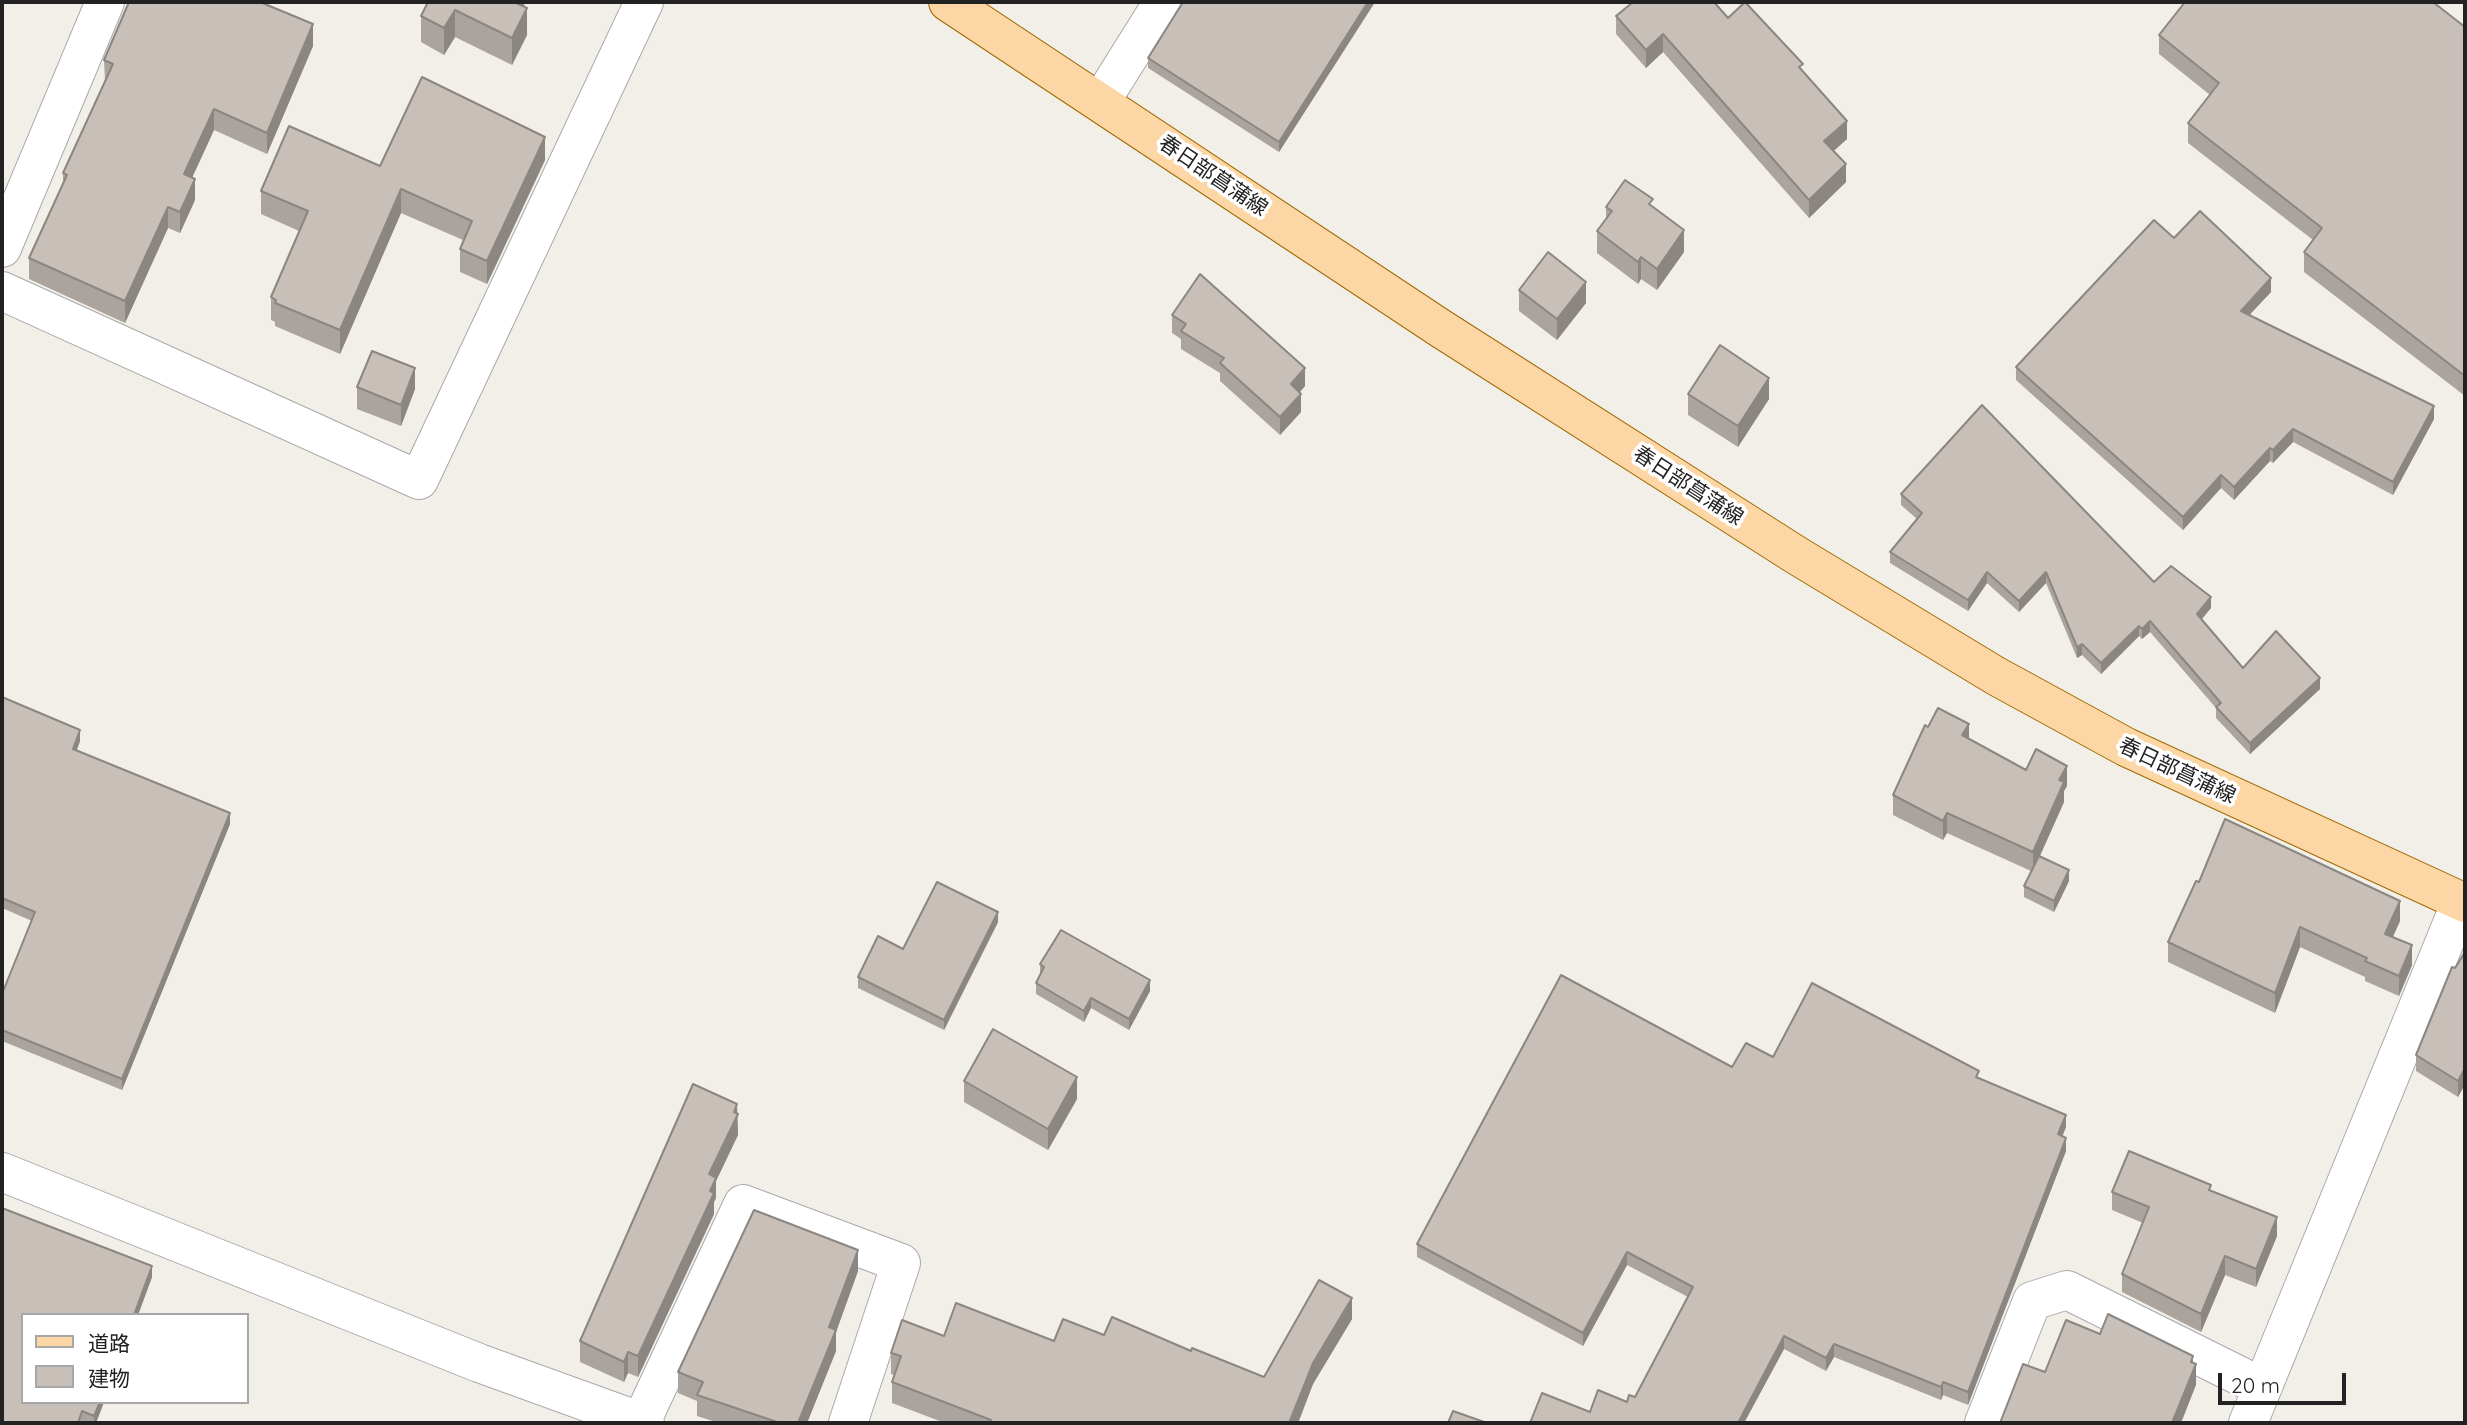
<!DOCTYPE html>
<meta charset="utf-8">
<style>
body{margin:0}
#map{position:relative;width:2467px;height:1425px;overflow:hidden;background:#f2efe9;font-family:Quicksand,"Noto Sans JP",sans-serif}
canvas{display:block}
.frame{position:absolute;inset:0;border:4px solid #222;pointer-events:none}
.legend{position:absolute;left:21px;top:1313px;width:228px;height:91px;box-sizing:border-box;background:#fff;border:2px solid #a7a7a7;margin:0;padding:9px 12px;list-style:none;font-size:21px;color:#222}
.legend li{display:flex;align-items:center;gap:14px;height:35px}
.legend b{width:35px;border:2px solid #a7a7a7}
.scale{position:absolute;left:2218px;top:1373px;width:128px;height:32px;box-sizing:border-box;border:4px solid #222;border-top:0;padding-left:9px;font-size:21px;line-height:24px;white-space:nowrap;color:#222;-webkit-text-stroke:5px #fff;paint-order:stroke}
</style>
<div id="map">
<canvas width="2467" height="1425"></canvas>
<div class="frame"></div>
<ul class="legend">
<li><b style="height:9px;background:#fcd6a4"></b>道路</li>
<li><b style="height:19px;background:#c7bfb8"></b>建物</li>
</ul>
<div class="scale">20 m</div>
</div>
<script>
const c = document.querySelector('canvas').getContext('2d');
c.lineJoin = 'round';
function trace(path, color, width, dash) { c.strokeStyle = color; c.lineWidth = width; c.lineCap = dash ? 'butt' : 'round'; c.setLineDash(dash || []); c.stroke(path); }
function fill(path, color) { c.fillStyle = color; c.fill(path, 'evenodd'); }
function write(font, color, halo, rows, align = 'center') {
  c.font = font + ' Quicksand,"Noto Sans JP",sans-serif'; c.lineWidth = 7; c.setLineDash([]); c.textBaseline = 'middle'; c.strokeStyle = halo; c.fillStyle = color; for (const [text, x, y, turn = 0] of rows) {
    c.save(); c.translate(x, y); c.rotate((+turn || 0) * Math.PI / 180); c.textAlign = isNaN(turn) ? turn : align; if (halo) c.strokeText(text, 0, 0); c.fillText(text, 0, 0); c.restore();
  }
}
const minor = new Path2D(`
 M 1101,101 L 1163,2
 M 2,248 L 105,2
 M 2,291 L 419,480 L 644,2
 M 2,1172 L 479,1363 L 645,1423
 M 641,1422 L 743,1204 L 901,1263 L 848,1423
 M 1984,1423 L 2032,1301 L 2067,1290 L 2262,1387
 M 2248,1423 L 2461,902`);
const major = new Path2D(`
 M 948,2 L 1440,328 L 1796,555 L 1996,676 L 2126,747 L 2465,903`);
trace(minor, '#a9a9a9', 40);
trace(major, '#a06b00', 40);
trace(minor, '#fff', 38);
trace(major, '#fcd6a4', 38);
fill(new Path2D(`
 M 428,2 L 524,2 L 527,35 L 512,65 L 455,37 L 444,55 L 421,42 L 421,16 Z
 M 1375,2 L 1279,152 L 1148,68 L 1148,58 Z
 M 1616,16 L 1728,18 L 1803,71 L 1847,139 L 1834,151 L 1846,182 L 1809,218 L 1663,52 L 1646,68 L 1616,34 Z
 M 2465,27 L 2465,396 L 2304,272 L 2304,252 L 2313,240 L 2188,143 L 2188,123 L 2210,95 L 2159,54 L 2159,35 Z
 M 313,46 L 267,154 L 214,130 L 192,178 L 195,200 L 180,233 L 168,228 L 125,323 L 29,279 L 29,258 L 63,184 L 63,173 L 105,81 L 104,60 Z
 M 545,160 L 487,284 L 460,272 L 460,249 L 463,240 L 401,213 L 340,354 L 275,326 L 275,322 L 271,320 L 271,297 L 299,231 L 261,214 L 261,191 L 380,166 Z
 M 1606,207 L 1653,207 L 1684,252 L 1657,290 L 1641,279 L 1638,284 L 1597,253 L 1597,231 L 1606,220 Z
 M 2174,238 L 2271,292 L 2249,315 L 2434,419 L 2393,495 L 2293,442 L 2273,463 L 2270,461 L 2234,500 L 2221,488 L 2183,530 L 2016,380 L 2016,367 Z
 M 1519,290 L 1586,303 L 1557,340 L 1519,311 Z
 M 1172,315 L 1305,386 L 1300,392 L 1301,412 L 1280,435 L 1220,381 L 1220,373 L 1181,349 L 1181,339 L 1172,333 Z
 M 357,387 L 415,389 L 401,426 L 357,409 Z
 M 1688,394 L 1769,399 L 1738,447 L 1688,415 Z
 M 1901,494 L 2154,582 L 2211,608 L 2201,619 L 2243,668 L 2320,689 L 2250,754 L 2216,718 L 2216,708 L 2150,632 L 2142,639 L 2139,636 L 2101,674 L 2082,655 L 2077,658 L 2046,583 L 2019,612 L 1987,583 L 1968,611 L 1890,563 L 1890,552 L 1917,519 L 1901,505 Z
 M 2,697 L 80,741 L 77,750 L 230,824 L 122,1090 L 2,1041 L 2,988 L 4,989 L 32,921 L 2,908 Z
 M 1928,727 L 1969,739 L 2026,770 L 2067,786 L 2064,791 L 2064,802 L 2040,856 L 2069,881 L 2054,912 L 2024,897 L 2024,886 L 2031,871 L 1947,833 L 1943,840 L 1893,815 L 1893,795 Z
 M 2199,882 L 2400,921 L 2393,937 L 2412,965 L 2399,996 L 2365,981 L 2365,977 L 2300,947 L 2275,1013 L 2168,962 L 2168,942 Z
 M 998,922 L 944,1030 L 858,988 L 858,977 L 903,949 Z
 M 2465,952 L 2465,1087 L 2464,1086 L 2458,1097 L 2416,1071 L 2416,1055 L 2455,968 Z
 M 1040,964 L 1150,991 L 1129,1030 L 1091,1008 L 1084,1022 L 1036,994 L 1036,983 L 1040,975 Z
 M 1773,1057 L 1979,1079 L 2066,1127 L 2062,1136 L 2066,1151 L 1968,1405 L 1943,1395 L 1941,1400 L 1834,1357 L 1826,1371 L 1784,1349 L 1744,1423 L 1530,1423 L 1590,1412 L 1627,1402 L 1635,1397 L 1688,1297 L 1627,1265 L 1583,1346 L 1417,1257 L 1417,1244 L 1732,1067 Z
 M 964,1081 L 1077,1099 L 1048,1150 L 964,1102 Z
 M 737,1114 L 738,1135 L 716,1181 L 716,1198 L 714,1202 L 714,1214 L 638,1377 L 628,1373 L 624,1382 L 580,1362 L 580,1341 Z
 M 2211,1191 L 2277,1236 L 2256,1287 L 2225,1275 L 2201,1332 L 2122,1292 L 2122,1274 L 2143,1223 L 2112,1210 L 2112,1192 Z
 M 2,1208 L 152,1266 L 152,1277 L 138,1315 L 23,1315 L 23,1402 L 104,1402 L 96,1423 L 82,1422 L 81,1423 L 2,1423 Z
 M 858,1271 L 836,1332 L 836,1351 L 807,1423 L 719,1423 L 697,1416 L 697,1401 L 678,1393 L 678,1372 Z
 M 1352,1319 L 1313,1384 L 1298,1423 L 945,1423 L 892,1403 L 892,1382 L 894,1375 L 891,1374 L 891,1353 L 944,1336 L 1054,1341 L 1104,1335 L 1191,1351 L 1264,1377 Z`), '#aba49e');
fill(new Path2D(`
 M 514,2 L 524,2 L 524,7 Z
 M 1368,2 L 1375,2 L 1279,152 L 1279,142 Z
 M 527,8 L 527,35 L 512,65 L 512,38 Z
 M 455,10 L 455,37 L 444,55 L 444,28 Z
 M 313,24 L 313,46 L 267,154 L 267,133 Z
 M 1663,34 L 1663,52 L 1646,68 L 1646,50 Z
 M 214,109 L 214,130 L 184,195 L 184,174 Z
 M 1847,121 L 1847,139 L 1824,159 L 1824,141 Z
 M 545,137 L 545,160 L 487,284 L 487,261 Z
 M 1846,164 L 1846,182 L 1809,218 L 1809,200 Z
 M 195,179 L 195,200 L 180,233 L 180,212 Z
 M 401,189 L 401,213 L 340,354 L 340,330 Z
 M 168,207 L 168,228 L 125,323 L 125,301 Z
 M 1684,230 L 1684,252 L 1657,290 L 1657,269 Z
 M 1641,257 L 1641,279 L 1638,284 L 1638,262 Z
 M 2271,278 L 2271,292 L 2241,324 L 2241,311 Z
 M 1586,282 L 1586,303 L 1557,340 L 1557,319 Z
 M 415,368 L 415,389 L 401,426 L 401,405 Z
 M 1305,368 L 1305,386 L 1291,402 L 1291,384 Z
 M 1769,378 L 1769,399 L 1738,447 L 1738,426 Z
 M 1301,394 L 1301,412 L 1280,435 L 1280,417 Z
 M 2434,406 L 2434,419 L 2393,495 L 2393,482 Z
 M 2293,429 L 2293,442 L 2273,463 L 2273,450 Z
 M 2270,448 L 2270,461 L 2234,500 L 2234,487 Z
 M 2221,475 L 2221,488 L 2183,530 L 2183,517 Z
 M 1987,572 L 1987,583 L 1968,611 L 1968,600 Z
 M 2046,572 L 2046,583 L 2019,612 L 2019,601 Z
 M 2211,597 L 2211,608 L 2197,625 L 2197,614 Z
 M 2150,621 L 2150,632 L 2142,639 L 2142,629 Z
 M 2139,626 L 2139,636 L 2101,674 L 2101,663 Z
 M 2082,644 L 2082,655 L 2077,658 L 2077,647 Z
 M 2320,678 L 2320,689 L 2250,754 L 2250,743 Z
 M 1969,724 L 1969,744 L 1962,735 Z
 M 80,730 L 80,741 L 73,759 L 73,749 Z
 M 2067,766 L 2067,786 L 2064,791 L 2064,802 L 2033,871 L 2033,852 L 2059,780 Z
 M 230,813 L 230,824 L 122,1090 L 122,1079 Z
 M 1947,813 L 1947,833 L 1943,840 L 1943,821 Z
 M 2069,870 L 2069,881 L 2054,912 L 2054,901 Z
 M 2400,901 L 2400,921 L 2385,953 L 2385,934 Z
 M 998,912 L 998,922 L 944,1030 L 944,1020 Z
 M 2300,927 L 2300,947 L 2275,1013 L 2275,993 Z
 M 2412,945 L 2412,965 L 2399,996 L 2399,976 Z
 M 1150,980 L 1150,991 L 1129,1030 L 1129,1019 Z
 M 1091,998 L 1091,1008 L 1084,1022 L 1084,1011 Z
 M 2464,1070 L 2464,1086 L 2458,1097 L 2458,1081 Z
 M 1077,1077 L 1077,1099 L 1048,1150 L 1048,1129 Z
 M 737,1104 L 738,1135 L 716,1181 L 716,1198 L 714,1202 L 714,1214 L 638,1377 L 638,1356 Z
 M 2066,1115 L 2066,1127 L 2058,1147 L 2058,1134 Z
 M 2066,1138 L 2066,1151 L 1968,1405 L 1968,1392 Z
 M 2277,1217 L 2277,1236 L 2256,1287 L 2256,1269 Z
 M 858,1250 L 858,1271 L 836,1332 L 836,1351 L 807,1423 L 798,1423 L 829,1327 Z
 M 1627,1252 L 1627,1265 L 1583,1346 L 1583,1333 Z
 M 2225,1256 L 2225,1275 L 2201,1332 L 2201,1314 Z
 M 152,1266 L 152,1277 L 138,1315 L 134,1315 Z
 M 1352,1298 L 1352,1319 L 1313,1384 L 1298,1423 L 1289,1423 L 1313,1363 Z
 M 1784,1336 L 1784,1349 L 1744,1423 L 1738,1423 Z
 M 1834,1344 L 1834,1357 L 1826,1371 L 1826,1358 Z
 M 628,1352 L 628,1373 L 624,1382 L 624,1362 Z
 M 2193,1356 L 2193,1371 L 2196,1364 L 2196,1385 L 2181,1423 L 2172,1423 Z
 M 1943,1382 L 1943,1395 L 1941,1400 L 1941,1387 Z
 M 100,1402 L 104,1402 L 96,1423 L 94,1423 L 94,1416 Z`), '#8b8681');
const building = new Path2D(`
 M 129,2 L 260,2 L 313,24 L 267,133 L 214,109 L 184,174 L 195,179 L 180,212 L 168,207 L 125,301 L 29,258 L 67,175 L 63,173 L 113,64 L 104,60 Z
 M 428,2 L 514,2 L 527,8 L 512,38 L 455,10 L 444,28 L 421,16 Z
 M 1183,2 L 1368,2 L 1279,142 L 1148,58 Z
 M 1633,2 L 1714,2 L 1728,18 L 1745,2 L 1803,64 L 1799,67 L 1847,121 L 1824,141 L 1846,164 L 1809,200 L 1663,34 L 1646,50 L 1616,16 Z
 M 2185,2 L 2433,2 L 2465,27 L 2465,376 L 2304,252 L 2322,228 L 2188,123 L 2219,83 L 2159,35 Z
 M 422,77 L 545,137 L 487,261 L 460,249 L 472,221 L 401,189 L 340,330 L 275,303 L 276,300 L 271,297 L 308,211 L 261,191 L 289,126 L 380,166 Z
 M 1625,180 L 1653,199 L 1649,204 L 1684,230 L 1657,269 L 1641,257 L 1638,262 L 1597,231 L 1612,211 L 1606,207 Z
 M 2200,211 L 2271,278 L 2241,311 L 2434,406 L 2393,482 L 2293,429 L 2273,450 L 2270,448 L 2234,487 L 2221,475 L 2183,517 L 2016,367 L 2154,220 L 2174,238 Z
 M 1548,252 L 1586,282 L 1557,319 L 1519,290 Z
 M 1200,274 L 1305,368 L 1291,384 L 1301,394 L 1280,417 L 1220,363 L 1224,358 L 1181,331 L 1186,324 L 1172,315 Z
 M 1720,345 L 1769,378 L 1738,426 L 1688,394 Z
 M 372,351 L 415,368 L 401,405 L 357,387 Z
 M 1982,405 L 2154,582 L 2171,566 L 2211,597 L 2197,614 L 2243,668 L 2276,631 L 2320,678 L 2250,743 L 2216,707 L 2221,703 L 2150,621 L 2142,629 L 2139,626 L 2101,663 L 2082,644 L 2077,647 L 2046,572 L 2019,601 L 1987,572 L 1968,600 L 1890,552 L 1922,513 L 1901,494 Z
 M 2,697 L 80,730 L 73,749 L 230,813 L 122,1079 L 2,1030 L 2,988 L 4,989 L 35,912 L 2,898 Z
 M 1938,708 L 1969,724 L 1962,735 L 2026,770 L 2036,749 L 2067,766 L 2059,780 L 2064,782 L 2033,852 L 1947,813 L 1943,821 L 1893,795 L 1925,725 L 1928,727 Z
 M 2225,819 L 2400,901 L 2385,934 L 2412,945 L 2399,976 L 2365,961 L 2367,958 L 2300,927 L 2275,993 L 2168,942 L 2196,881 L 2199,882 Z
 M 2039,856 L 2069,870 L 2054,901 L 2024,886 Z
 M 937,882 L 998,912 L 944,1020 L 858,977 L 878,936 L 903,949 Z
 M 1061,930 L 1150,980 L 1129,1019 L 1091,998 L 1084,1011 L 1036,983 L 1044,967 L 1040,964 Z
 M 2465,952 L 2465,1071 L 2464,1070 L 2458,1081 L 2416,1055 L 2452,967 L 2455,968 Z
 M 1561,975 L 1732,1067 L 1746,1043 L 1773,1057 L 1812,983 L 1979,1071 L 1976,1077 L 2066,1115 L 2058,1134 L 2066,1138 L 1968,1392 L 1943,1382 L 1941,1387 L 1834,1344 L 1826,1358 L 1784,1336 L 1738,1423 L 1530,1423 L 1542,1393 L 1590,1412 L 1598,1390 L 1627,1402 L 1629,1395 L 1635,1397 L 1693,1287 L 1627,1252 L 1583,1333 L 1417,1244 Z
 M 993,1029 L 1077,1077 L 1048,1129 L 964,1081 Z
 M 693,1084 L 737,1104 L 734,1112 L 738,1114 L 709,1174 L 716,1178 L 710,1191 L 714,1193 L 638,1356 L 628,1352 L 624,1362 L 580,1341 Z
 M 2129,1151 L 2211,1185 L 2209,1190 L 2277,1217 L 2256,1269 L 2225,1256 L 2201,1314 L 2122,1274 L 2149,1207 L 2112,1192 Z
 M 2,1208 L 152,1266 L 134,1315 L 23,1315 L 23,1402 L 100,1402 L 94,1416 L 82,1411 L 78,1423 L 2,1423 Z
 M 754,1210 L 858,1250 L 829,1327 L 836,1330 L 798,1423 L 780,1423 L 697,1395 L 703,1382 L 678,1372 Z
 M 1319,1280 L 1352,1298 L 1313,1363 L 1289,1423 L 990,1423 L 991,1420 L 892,1382 L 901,1356 L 891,1353 L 902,1320 L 944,1336 L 956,1303 L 1054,1341 L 1063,1319 L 1104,1335 L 1112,1317 L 1191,1351 L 1192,1348 L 1264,1377 Z
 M 2108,1314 L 2193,1356 L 2191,1362 L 2196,1364 L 2172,1423 L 2000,1423 L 2023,1364 L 2045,1372 L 2066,1320 L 2100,1334 Z
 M 1453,1411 L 1487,1423 L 1448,1423 Z`);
fill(building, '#c7bfb8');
trace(building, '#8b8681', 2);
write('21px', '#222', '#fff', [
 ["春日部菖蒲線",1213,176,34],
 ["春日部菖蒲線",1688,486,33],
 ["春日部菖蒲線",2177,771,25]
]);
</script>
